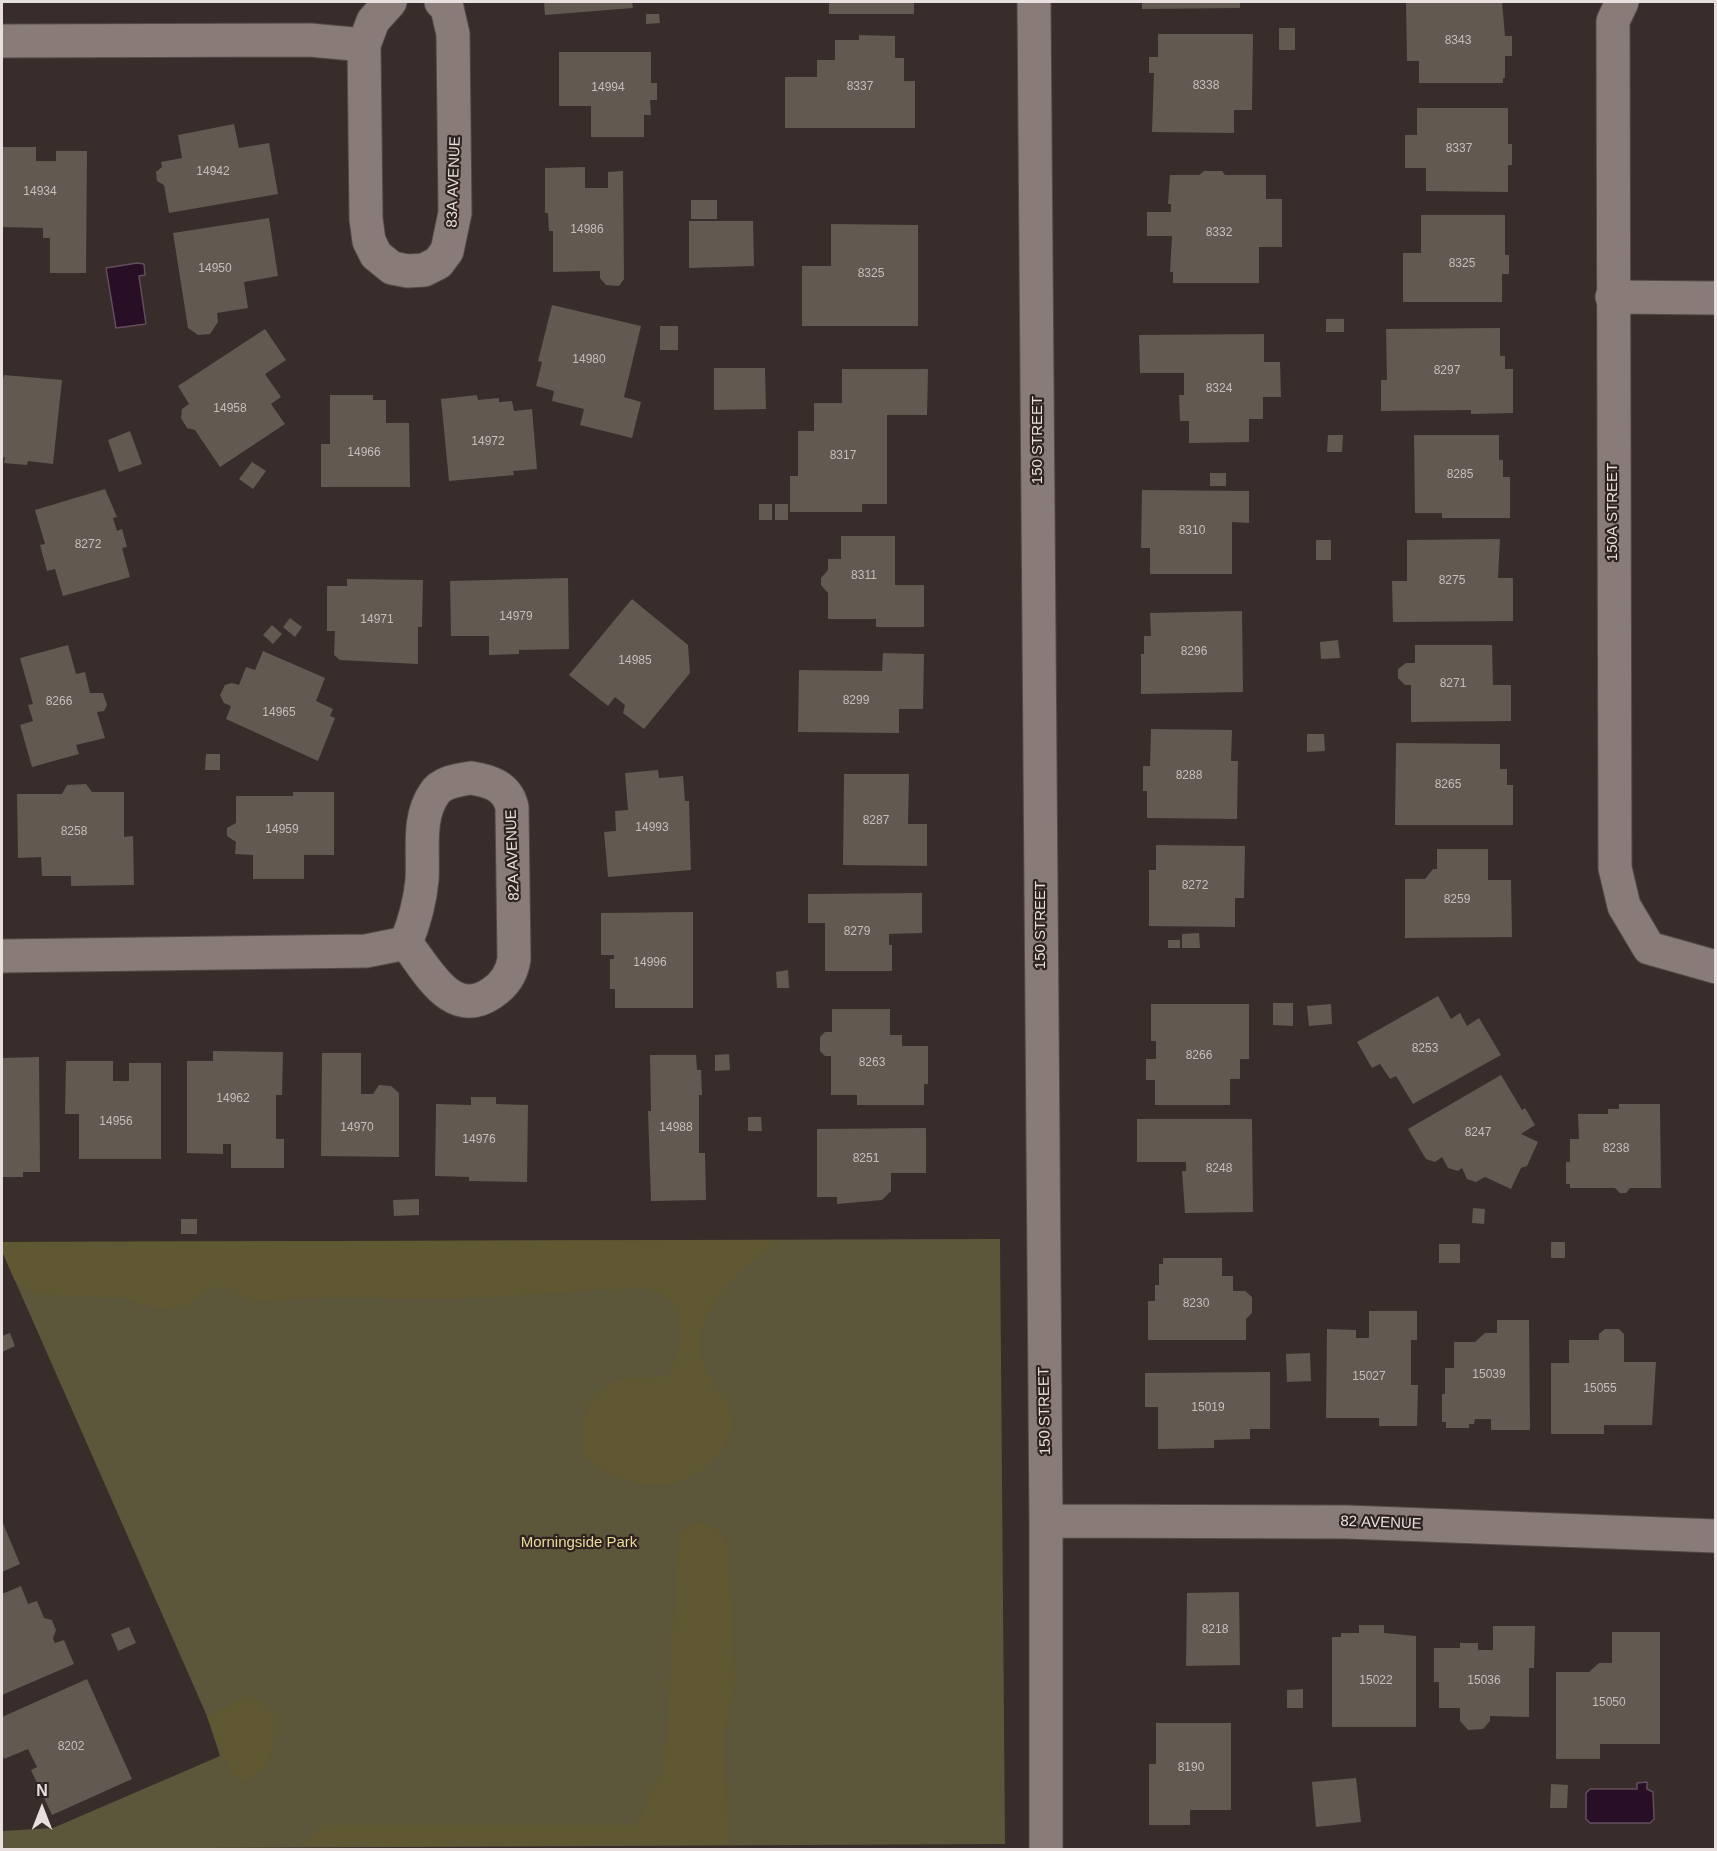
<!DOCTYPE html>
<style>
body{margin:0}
#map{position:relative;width:1717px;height:1851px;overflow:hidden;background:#382d2a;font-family:Helvetica,sans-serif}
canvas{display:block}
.frame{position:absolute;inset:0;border:3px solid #e7e0de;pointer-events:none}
.north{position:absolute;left:12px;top:1779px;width:60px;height:60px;-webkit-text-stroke:4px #2e2320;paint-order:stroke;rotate:0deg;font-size:16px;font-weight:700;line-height:24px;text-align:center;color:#e7e0de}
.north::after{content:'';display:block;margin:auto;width:21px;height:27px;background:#e7e0de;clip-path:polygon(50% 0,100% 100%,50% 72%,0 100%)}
</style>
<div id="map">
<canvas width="1717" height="1851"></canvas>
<div class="frame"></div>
<div class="north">N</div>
</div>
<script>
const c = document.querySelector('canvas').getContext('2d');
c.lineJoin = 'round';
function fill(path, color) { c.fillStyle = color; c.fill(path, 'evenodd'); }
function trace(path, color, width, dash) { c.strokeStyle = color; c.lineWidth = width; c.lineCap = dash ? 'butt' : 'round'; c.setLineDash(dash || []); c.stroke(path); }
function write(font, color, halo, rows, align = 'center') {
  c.font = font + ' Helvetica,sans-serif'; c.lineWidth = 4.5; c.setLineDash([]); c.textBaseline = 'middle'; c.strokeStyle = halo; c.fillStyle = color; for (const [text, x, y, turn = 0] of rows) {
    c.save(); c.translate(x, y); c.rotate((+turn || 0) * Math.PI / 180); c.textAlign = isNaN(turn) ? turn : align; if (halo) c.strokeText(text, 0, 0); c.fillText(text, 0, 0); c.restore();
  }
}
fill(new Path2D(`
 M 1000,1239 L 1005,1844 L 2,1849 L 2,1831 L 53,1828 L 220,1756 L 207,1716 L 2,1251 L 2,1242 Z`), '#5c573a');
fill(new Path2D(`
 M 771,1240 L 770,1247 C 742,1268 697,1309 700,1348 C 702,1385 751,1406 724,1446 C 701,1483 661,1493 622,1478 C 610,1474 595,1468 587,1458 C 578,1446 583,1427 586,1414 C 590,1399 601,1387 615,1381 C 630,1376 653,1379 669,1376 L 679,1345 L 681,1314 C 669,1298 661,1291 641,1288 C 629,1287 616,1290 604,1290 C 562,1291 520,1296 477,1298 C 401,1301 325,1294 249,1302 L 234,1288 L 209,1287 L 187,1306 L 160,1309 L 121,1298 L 38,1294 L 15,1281 L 2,1251 L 2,1242 Z
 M 698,1523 L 718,1529 L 728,1545 L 735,1681 L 724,1734 L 728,1845 L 300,1846 L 322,1825 L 636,1825 L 665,1765 L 679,1532 Z
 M 247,1696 L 263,1701 L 274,1712 C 274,1743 276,1771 241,1782 L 228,1766 L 207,1717 Z`), '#605832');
const water = new Path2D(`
 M 137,263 L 144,264 L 145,275 L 139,276 L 146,324 L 116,328 L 106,268 Z
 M 1647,1782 L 1647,1789 L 1653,1792 L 1654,1819 L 1650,1823 L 1590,1823 L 1586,1819 L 1586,1793 L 1590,1789 L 1637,1789 L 1637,1783 Z`);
fill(water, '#290f26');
trace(water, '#624e5d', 1.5);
fill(new Path2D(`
 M 544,2 L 632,2 L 633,8 L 545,15 Z
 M 829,2 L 914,2 L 914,14 L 829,14 Z
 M 1142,2 L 1240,2 L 1240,8 L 1142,9 Z
 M 1406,2 L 1502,2 L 1505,36 L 1512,36 L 1512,56 L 1505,56 L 1505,78 L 1503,78 L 1503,83 L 1419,83 L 1419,61 L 1407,61 Z
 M 646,14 L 659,14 L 660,23 L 646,24 Z
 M 1279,28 L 1295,28 L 1295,50 L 1279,50 Z
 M 1158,34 L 1253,34 L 1252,110 L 1234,110 L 1234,133 L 1152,132 L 1154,73 L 1149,73 L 1149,57 L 1158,57 Z
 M 859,35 L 895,36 L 895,58 L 904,58 L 904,81 L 915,81 L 915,128 L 785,128 L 785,77 L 817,77 L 817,60 L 835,60 L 835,40 L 859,40 Z
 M 559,52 L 651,52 L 651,83 L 657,83 L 657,100 L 650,100 L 651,115 L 644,115 L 644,137 L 591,137 L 591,106 L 559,106 Z
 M 1417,108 L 1508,108 L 1508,144 L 1512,144 L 1512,165 L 1508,165 L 1508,192 L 1426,191 L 1426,168 L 1405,168 L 1405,135 L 1417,135 Z
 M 234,124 L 239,148 L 269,143 L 278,194 L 169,213 L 164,185 L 157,181 L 156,172 L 162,167 L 161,162 L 182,158 L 178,135 Z
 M 2,147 L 36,147 L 36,161 L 56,161 L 56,151 L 87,151 L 86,273 L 50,273 L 50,238 L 43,238 L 43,228 L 2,227 Z
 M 585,167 L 585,188 L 608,188 L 608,172 L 623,171 L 624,279 L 619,286 L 606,285 L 600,278 L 600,271 L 553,272 L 553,231 L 549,231 L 548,213 L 545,213 L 545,168 Z
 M 1204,171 L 1222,171 L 1225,175 L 1266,175 L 1266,199 L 1282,199 L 1282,247 L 1259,247 L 1259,283 L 1173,283 L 1173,272 L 1170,272 L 1172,236 L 1147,236 L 1147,212 L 1171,212 L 1171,204 L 1168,204 L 1170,175 L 1199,175 Z
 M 691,200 L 717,200 L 717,219 L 691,219 Z
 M 1421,215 L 1505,215 L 1505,255 L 1509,255 L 1509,274 L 1502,274 L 1502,302 L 1403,302 L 1403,253 L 1421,253 Z
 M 269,218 L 278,276 L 244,282 L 248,308 L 217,313 L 218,322 L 210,334 L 198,335 L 188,328 L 173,233 Z
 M 689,221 L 753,221 L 754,266 L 689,268 Z
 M 831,224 L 918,225 L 918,326 L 802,326 L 802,266 L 831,266 Z
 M 552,305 L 641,326 L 624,397 L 641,402 L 632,438 L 580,425 L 584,409 L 552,401 L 554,391 L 536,386 L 542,362 L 538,361 Z
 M 1326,319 L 1344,319 L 1344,332 L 1326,332 Z
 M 660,326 L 678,326 L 678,350 L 660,350 Z
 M 1500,328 L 1500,356 L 1505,356 L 1505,369 L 1513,369 L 1513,413 L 1471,414 L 1471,410 L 1381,411 L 1381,380 L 1387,380 L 1386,329 Z
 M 265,329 L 286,360 L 265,374 L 281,397 L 271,404 L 285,424 L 220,467 L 195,430 L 187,428 L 181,418 L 182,409 L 189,404 L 178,386 Z
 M 1264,334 L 1264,362 L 1280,362 L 1281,397 L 1263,397 L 1263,419 L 1249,419 L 1249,442 L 1189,443 L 1189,421 L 1180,421 L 1179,395 L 1184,395 L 1184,373 L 1140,373 L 1139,335 Z
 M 714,368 L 765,368 L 766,409 L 714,410 Z
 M 842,369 L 928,369 L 927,415 L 887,415 L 887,504 L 862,504 L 862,512 L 790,512 L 790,476 L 798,476 L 798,431 L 814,431 L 814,403 L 842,403 Z
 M 4,375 L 62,380 L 53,464 L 28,461 L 27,465 L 4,463 L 5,457 L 2,458 L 2,384 Z
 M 330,395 L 373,395 L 373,400 L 386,400 L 386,423 L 409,423 L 410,487 L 321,487 L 321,444 L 330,444 Z
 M 477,395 L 478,400 L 499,398 L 499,402 L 512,401 L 514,411 L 532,409 L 537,469 L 513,471 L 514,475 L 449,481 L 441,399 Z
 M 130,431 L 142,464 L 119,472 L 108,440 Z
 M 1328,435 L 1343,435 L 1342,452 L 1327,452 Z
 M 1414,435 L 1499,435 L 1499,460 L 1503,460 L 1503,477 L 1510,477 L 1510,518 L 1442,518 L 1442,513 L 1415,513 Z
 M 252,462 L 266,471 L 253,489 L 239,479 Z
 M 1210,473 L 1226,473 L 1226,486 L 1210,486 Z
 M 105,489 L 117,517 L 113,518 L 117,531 L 122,529 L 127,547 L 122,548 L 130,577 L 63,596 L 55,569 L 47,571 L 40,545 L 45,544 L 35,510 Z
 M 1142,490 L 1249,491 L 1249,523 L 1232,522 L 1232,574 L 1150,574 L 1150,548 L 1141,548 Z
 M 759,504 L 772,504 L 772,520 L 759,520 Z
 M 775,504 L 788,504 L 788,520 L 775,520 Z
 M 841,536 L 895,536 L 895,585 L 924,585 L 924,627 L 876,627 L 876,619 L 828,619 L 828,593 L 821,585 L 821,578 L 828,570 L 828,559 L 841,559 Z
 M 1500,539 L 1498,578 L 1513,578 L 1513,621 L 1393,622 L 1392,581 L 1407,581 L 1407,540 Z
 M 1316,540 L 1331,540 L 1331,560 L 1316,560 Z
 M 568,578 L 569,649 L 519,650 L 519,654 L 489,655 L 489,636 L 451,636 L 450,581 Z
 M 347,579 L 423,580 L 422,627 L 418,627 L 418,664 L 340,660 L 334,655 L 335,631 L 327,631 L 327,586 L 347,586 Z
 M 632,599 L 688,645 L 690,673 L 644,729 L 623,713 L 625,705 L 615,697 L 608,706 L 569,675 Z
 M 1242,611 L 1243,692 L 1141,694 L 1141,654 L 1144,654 L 1144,636 L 1151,636 L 1150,613 Z
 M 290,618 L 302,627 L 295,637 L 283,627 Z
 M 272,625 L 282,634 L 273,644 L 263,635 Z
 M 1338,640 L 1340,658 L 1321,659 L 1320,642 Z
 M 68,645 L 76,674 L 85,672 L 90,693 L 103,693 L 107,705 L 104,711 L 97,712 L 105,738 L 76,745 L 79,754 L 32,767 L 20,725 L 33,721 L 28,705 L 33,704 L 20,658 Z
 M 1415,645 L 1492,645 L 1493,685 L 1511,685 L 1511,721 L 1411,722 L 1411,685 L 1405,685 L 1398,678 L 1398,669 L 1406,663 L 1415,663 Z
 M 263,651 L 325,678 L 316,701 L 333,709 L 330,716 L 335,718 L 318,761 L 226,719 L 231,706 L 224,703 L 220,695 L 225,685 L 232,683 L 239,685 L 246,667 L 255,670 Z
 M 883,653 L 924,654 L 923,709 L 899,709 L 899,733 L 798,732 L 799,670 L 882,671 Z
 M 1151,729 L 1232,730 L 1231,761 L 1238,761 L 1237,819 L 1147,818 L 1147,791 L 1143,791 L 1143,766 L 1150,766 Z
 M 1307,734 L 1324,734 L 1325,751 L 1307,752 Z
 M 1396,743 L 1500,744 L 1500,769 L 1507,769 L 1507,785 L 1513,785 L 1513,825 L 1395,825 Z
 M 206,754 L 220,754 L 220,770 L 205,770 Z
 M 658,770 L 659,778 L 683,776 L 685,801 L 689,801 L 691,870 L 608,877 L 604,832 L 616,831 L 615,811 L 628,810 L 625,773 Z
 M 844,774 L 909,774 L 908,824 L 927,824 L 927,866 L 843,865 Z
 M 86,784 L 92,792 L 124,792 L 124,837 L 133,836 L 134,885 L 71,886 L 71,876 L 42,876 L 41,857 L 18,858 L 17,794 L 62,794 L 67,785 Z
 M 293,792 L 334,792 L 334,855 L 304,855 L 304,879 L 253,879 L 253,855 L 235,854 L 236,842 L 227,836 L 227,828 L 236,823 L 236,796 L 293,796 Z
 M 1156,845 L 1245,846 L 1244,898 L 1235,898 L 1235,927 L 1149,926 L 1149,870 L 1156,870 Z
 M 1437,849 L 1488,849 L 1488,880 L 1511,880 L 1512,937 L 1405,938 L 1405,879 L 1425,879 L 1433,869 L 1437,869 Z
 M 922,893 L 922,933 L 889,934 L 889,945 L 892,945 L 892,971 L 825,971 L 825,923 L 808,923 L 808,894 Z
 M 693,912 L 693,1008 L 615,1008 L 615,989 L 610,989 L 610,959 L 614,959 L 614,955 L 601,955 L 601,913 Z
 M 1199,933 L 1200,948 L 1182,948 L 1182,934 Z
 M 1168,940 L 1180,940 L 1180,948 L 1168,948 Z
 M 788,970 L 789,988 L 777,988 L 776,972 Z
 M 1438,996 L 1451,1019 L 1460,1013 L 1467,1026 L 1479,1018 L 1501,1055 L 1413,1104 L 1396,1076 L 1390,1079 L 1380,1064 L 1372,1068 L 1357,1042 Z
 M 1273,1003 L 1293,1003 L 1293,1026 L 1273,1025 Z
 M 1151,1004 L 1249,1004 L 1249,1059 L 1240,1059 L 1240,1079 L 1230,1079 L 1230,1105 L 1155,1105 L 1155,1080 L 1146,1080 L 1146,1059 L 1156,1059 L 1156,1041 L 1151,1041 Z
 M 1331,1004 L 1332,1024 L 1309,1026 L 1307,1006 Z
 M 832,1009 L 890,1009 L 890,1035 L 902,1035 L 902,1046 L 928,1046 L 928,1084 L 924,1084 L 924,1105 L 857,1105 L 857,1095 L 831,1095 L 831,1056 L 825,1056 L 820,1051 L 820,1037 L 825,1032 L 832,1032 Z
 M 213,1051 L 283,1052 L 282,1095 L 276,1095 L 276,1139 L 284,1139 L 284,1168 L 231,1168 L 231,1144 L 223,1144 L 223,1154 L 187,1153 L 187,1061 L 213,1061 Z
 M 322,1053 L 361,1053 L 361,1094 L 373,1094 L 379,1085 L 391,1086 L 399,1093 L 399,1157 L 321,1156 Z
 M 729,1054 L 730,1070 L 715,1071 L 715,1055 Z
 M 650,1055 L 696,1055 L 697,1070 L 701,1070 L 702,1095 L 699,1095 L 699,1153 L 705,1153 L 706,1200 L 651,1201 L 648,1111 L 651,1111 Z
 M 39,1057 L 40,1172 L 23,1172 L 23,1177 L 2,1177 L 2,1058 Z
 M 66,1061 L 113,1061 L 113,1081 L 129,1081 L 129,1063 L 161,1063 L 161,1159 L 79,1159 L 79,1114 L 65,1114 Z
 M 1501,1075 L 1522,1110 L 1525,1108 L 1535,1125 L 1521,1134 L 1538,1142 L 1527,1166 L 1521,1168 L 1511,1189 L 1485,1177 L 1476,1182 L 1467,1179 L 1462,1168 L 1458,1171 L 1448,1168 L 1442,1157 L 1435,1162 L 1426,1159 L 1408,1129 Z
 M 471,1097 L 496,1097 L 496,1104 L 528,1105 L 527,1182 L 469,1181 L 469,1177 L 435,1176 L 436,1104 L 471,1105 Z
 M 1619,1104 L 1660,1104 L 1661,1188 L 1630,1188 L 1626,1193 L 1620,1193 L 1615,1188 L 1570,1188 L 1570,1184 L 1566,1184 L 1566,1162 L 1570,1162 L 1570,1139 L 1579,1139 L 1578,1114 L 1608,1114 L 1608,1109 L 1619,1109 Z
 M 748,1117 L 761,1117 L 762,1131 L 748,1131 Z
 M 1137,1119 L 1252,1119 L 1253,1212 L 1185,1213 L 1182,1171 L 1186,1171 L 1186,1162 L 1137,1162 Z
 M 926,1128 L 926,1173 L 891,1173 L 891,1191 L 882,1200 L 837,1204 L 837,1197 L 817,1197 L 817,1129 Z
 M 419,1199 L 419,1215 L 394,1216 L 393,1200 Z
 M 1473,1208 L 1485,1209 L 1484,1224 L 1472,1223 Z
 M 181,1219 L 197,1219 L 197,1234 L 181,1234 Z
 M 1551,1242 L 1565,1242 L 1565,1258 L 1551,1258 Z
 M 1439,1244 L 1460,1244 L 1460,1263 L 1439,1263 Z
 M 1163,1258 L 1222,1258 L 1222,1276 L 1233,1276 L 1233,1291 L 1245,1291 L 1252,1297 L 1252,1313 L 1246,1319 L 1246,1340 L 1148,1340 L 1148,1301 L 1155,1301 L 1155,1285 L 1159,1285 L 1159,1264 L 1163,1264 Z
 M 1369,1311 L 1417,1311 L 1417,1340 L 1411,1340 L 1411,1385 L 1418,1385 L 1417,1426 L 1379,1426 L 1379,1418 L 1326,1418 L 1327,1329 L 1356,1330 L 1356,1338 L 1369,1338 Z
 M 1497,1320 L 1529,1320 L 1530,1430 L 1491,1430 L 1491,1419 L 1475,1419 L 1474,1424 L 1469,1424 L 1469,1428 L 1446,1428 L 1446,1422 L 1442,1422 L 1442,1394 L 1445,1394 L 1445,1368 L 1454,1368 L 1454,1342 L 1475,1342 L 1485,1333 L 1497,1333 Z
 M 1605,1329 L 1619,1329 L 1624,1334 L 1624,1362 L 1656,1362 L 1652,1425 L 1604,1425 L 1604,1434 L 1551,1434 L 1551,1363 L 1569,1363 L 1569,1340 L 1599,1340 L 1599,1334 Z
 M 10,1333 L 15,1346 L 2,1352 L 2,1336 Z
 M 1310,1353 L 1311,1381 L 1287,1382 L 1286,1354 Z
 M 1270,1372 L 1270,1429 L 1250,1429 L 1250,1439 L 1214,1440 L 1214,1448 L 1158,1449 L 1158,1407 L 1145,1407 L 1145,1373 Z
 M 2,1521 L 20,1564 L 2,1572 Z
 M 21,1586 L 28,1604 L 37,1601 L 44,1618 L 52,1620 L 56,1630 L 53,1638 L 55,1643 L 64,1640 L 74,1664 L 2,1695 L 2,1594 Z
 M 1239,1592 L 1240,1665 L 1186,1666 L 1187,1593 Z
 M 1359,1625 L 1384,1625 L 1384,1633 L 1416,1636 L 1416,1727 L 1332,1727 L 1332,1637 L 1341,1637 L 1341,1633 L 1359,1633 Z
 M 1493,1626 L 1535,1626 L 1534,1668 L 1529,1668 L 1529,1717 L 1490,1716 L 1490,1721 L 1483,1729 L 1468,1730 L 1460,1721 L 1460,1708 L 1439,1708 L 1439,1682 L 1434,1682 L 1434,1648 L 1460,1648 L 1460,1643 L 1478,1643 L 1478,1650 L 1493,1650 Z
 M 129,1627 L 136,1643 L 118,1651 L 111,1634 Z
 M 1612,1632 L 1660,1632 L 1660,1744 L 1600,1744 L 1600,1759 L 1556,1759 L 1556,1672 L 1589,1672 L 1599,1663 L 1612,1663 Z
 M 87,1679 L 132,1779 L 52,1815 L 31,1770 L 37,1767 L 28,1749 L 4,1759 L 2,1753 L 2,1717 Z
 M 1303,1689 L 1303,1708 L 1287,1708 L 1287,1690 Z
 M 1156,1723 L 1231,1723 L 1231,1810 L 1190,1810 L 1190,1825 L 1149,1825 L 1149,1764 L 1156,1764 Z
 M 1356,1778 L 1361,1822 L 1316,1827 L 1312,1782 Z
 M 1551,1784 L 1568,1785 L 1567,1808 L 1550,1808 Z`), '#625951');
const street = new Path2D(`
 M 390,2 L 373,21 L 364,45 L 366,219 L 369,241 L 376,255 L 392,268 L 408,271 L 424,270 L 438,263 L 447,251 L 455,213 L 453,34 L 447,8 L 441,2
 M 1034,2 L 1046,1521 L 1046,1850
 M 1622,2 L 1613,21 L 1615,868 L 1624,906 L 1649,948 L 1716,967
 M 2,41 L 310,40 L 364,45
 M 1612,297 L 1716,298
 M 471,778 C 490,781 507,786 512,807 L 514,959 C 512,973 504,985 492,993 C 451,1021 427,969 406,943 C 414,923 420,902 422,880 C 424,853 417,818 434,794 C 441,782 458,780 471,778 Z
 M 2,956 L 366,951 L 406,943
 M 1046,1521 L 1347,1522 L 1716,1536`);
trace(street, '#534a47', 35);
trace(street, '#887b78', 33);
write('12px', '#c6bebb', null, [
 ["8343",1458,41],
 ["8338",1206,86],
 ["8337",860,87],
 ["14994",608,88],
 ["8337",1459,149],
 ["14942",213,172],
 ["14934",40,192],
 ["14986",587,230],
 ["8332",1219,233],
 ["8325",1462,264],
 ["14950",215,269],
 ["8325",871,274],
 ["14980",589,360],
 ["8297",1447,371],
 ["8324",1219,389],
 ["14958",230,409],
 ["14972",488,442],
 ["14966",364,453],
 ["8317",843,456],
 ["8285",1460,475],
 ["8310",1192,531],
 ["8272",88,545],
 ["8311",864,576],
 ["8275",1452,581],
 ["14979",516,617],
 ["14971",377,620],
 ["8296",1194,652],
 ["14985",635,661],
 ["8271",1453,684],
 ["8299",856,701],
 ["8266",59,702],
 ["14965",279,713],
 ["8288",1189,776],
 ["8265",1448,785],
 ["8287",876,821],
 ["14993",652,828],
 ["14959",282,830],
 ["8258",74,832],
 ["8272",1195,886],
 ["8259",1457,900],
 ["8279",857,932],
 ["14996",650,963],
 ["8253",1425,1049],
 ["8266",1199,1056],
 ["8263",872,1063],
 ["14962",233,1099],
 ["14956",116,1122],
 ["14970",357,1128],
 ["14988",676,1128],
 ["8247",1478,1133],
 ["14976",479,1140],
 ["8238",1616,1149],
 ["8251",866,1159],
 ["8248",1219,1169],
 ["8230",1196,1304],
 ["15039",1489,1375],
 ["15027",1369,1377],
 ["15055",1600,1389],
 ["15019",1208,1408],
 ["8218",1215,1630],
 ["15022",1376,1681],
 ["15036",1484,1681],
 ["15050",1609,1703],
 ["8202",71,1747],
 ["8190",1191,1768]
]);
write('15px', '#e7e0de', '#2e2320', [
 ["83A AVENUE",454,182,-88],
 ["150 STREET",1038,440,-90],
 ["150A STREET",1613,512,-90],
 ["82A AVENUE",513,855,-92],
 ["150 STREET",1041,925,-90],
 ["150 STREET",1045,1411,-91],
 ["82 AVENUE",1381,1523,2]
]);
write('15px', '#e9dc99', '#2e2320', [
 ["Morningside Park",579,1543]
]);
</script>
